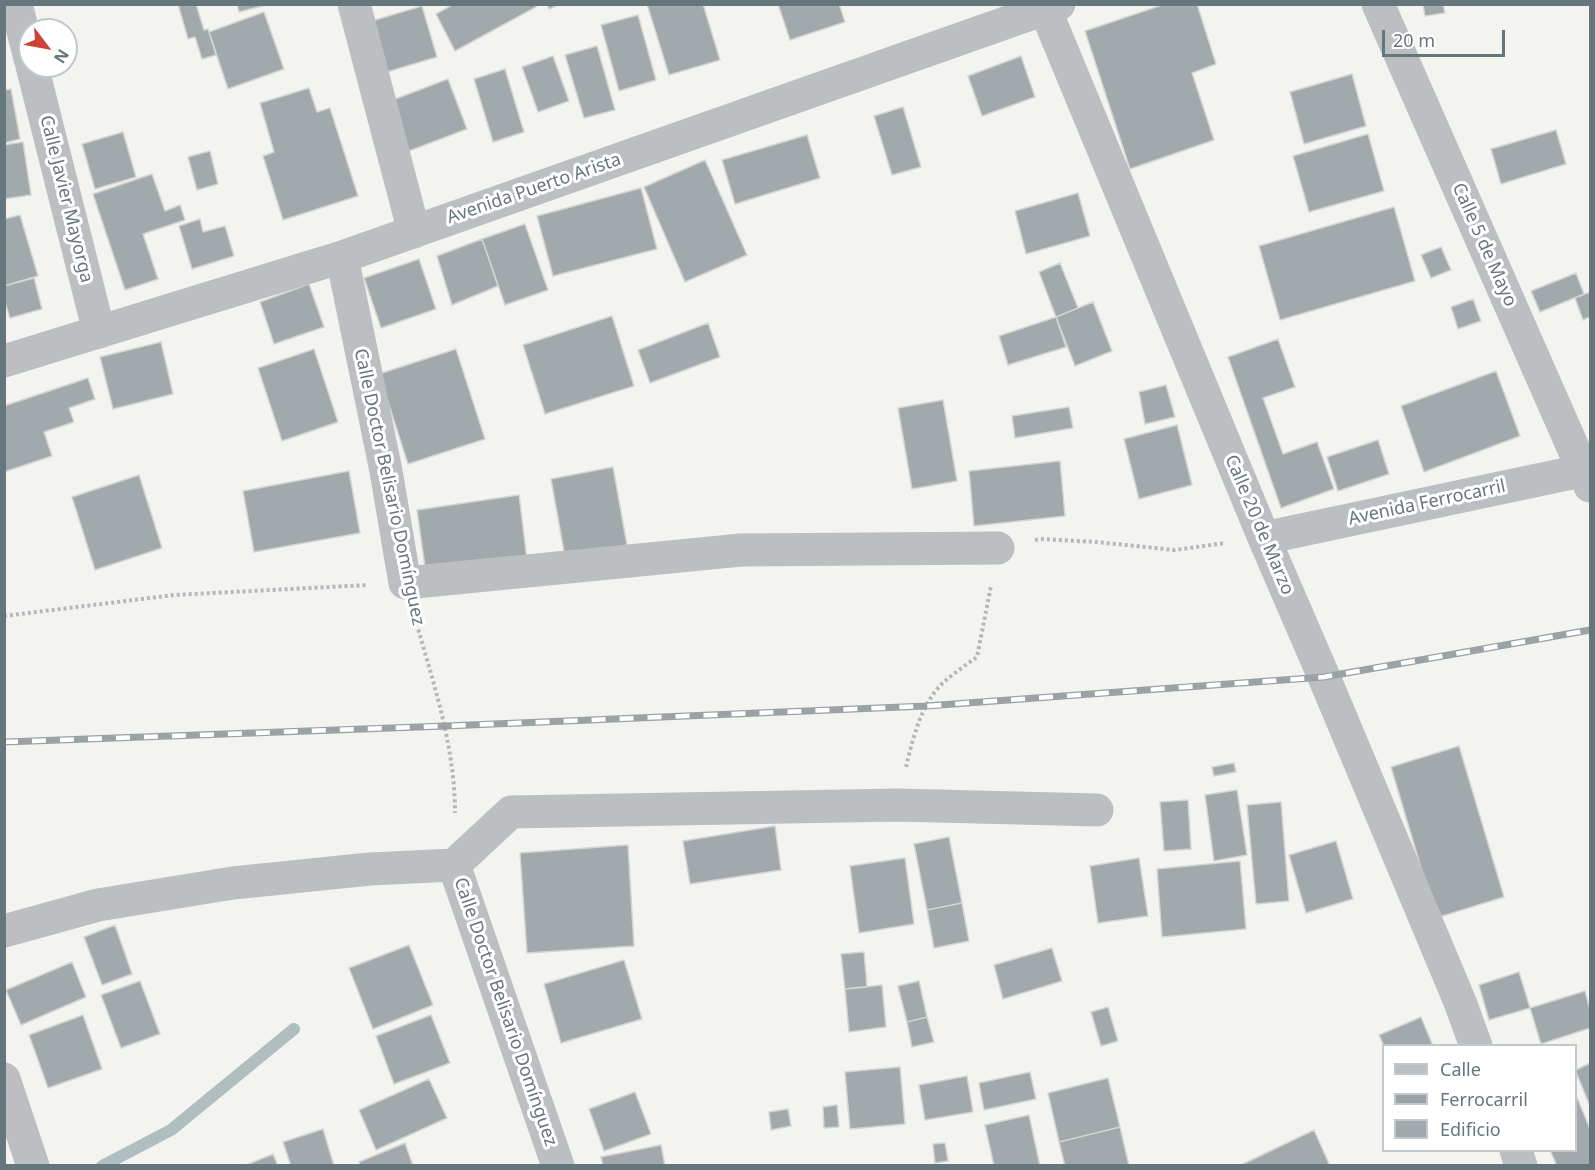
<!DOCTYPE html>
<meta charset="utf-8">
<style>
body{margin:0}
#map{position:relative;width:1595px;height:1170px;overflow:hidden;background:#f3f3f0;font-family:"Noto Sans",sans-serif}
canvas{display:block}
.frame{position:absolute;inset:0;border:6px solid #66767d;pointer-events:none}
.legend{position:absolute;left:1382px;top:1044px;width:195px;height:108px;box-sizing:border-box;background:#fff;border:2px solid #c2c8cb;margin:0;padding:8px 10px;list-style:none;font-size:18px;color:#66767d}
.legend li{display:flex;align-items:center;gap:12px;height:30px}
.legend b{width:30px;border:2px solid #c2c8cb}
.north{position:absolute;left:18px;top:18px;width:60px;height:60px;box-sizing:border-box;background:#fff;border:2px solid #c2c8cb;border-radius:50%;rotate:122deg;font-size:16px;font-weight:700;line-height:24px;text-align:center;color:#66767d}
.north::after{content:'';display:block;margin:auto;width:21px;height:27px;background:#cd4236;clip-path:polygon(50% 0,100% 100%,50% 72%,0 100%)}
.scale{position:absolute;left:1382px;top:30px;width:123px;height:27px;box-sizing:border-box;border:3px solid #66767d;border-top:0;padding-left:8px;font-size:18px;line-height:21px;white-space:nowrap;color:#66767d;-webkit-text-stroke:4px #fff;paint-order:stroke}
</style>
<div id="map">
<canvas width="1595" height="1170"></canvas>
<div class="frame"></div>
<ul class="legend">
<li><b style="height:8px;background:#bbbfc1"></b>Calle</li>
<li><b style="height:8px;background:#9ba2a5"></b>Ferrocarril</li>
<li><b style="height:16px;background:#a1a9ac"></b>Edificio</li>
</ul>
<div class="north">N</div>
<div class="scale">20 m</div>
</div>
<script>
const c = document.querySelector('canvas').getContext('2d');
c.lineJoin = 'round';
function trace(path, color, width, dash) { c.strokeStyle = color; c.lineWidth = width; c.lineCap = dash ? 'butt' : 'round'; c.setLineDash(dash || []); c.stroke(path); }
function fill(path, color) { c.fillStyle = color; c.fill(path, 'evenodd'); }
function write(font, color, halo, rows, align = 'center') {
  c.font = font + ' "Noto Sans",sans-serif'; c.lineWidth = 6; c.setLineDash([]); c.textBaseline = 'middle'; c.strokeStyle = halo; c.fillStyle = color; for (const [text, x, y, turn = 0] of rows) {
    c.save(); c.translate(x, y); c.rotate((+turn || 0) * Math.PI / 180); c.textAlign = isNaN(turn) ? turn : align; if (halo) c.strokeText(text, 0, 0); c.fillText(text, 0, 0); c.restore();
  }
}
trace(new Path2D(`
 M 102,1166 L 171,1130 L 294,1029`), '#b1bec0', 12);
const building = new Path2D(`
 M 178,4 L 196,4 L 204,30 L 208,29 L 216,55 L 202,59 L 195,37 L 188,39 Z
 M 237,4 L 270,4 L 239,12 Z
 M 454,4 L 535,4 L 536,7 L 455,51 L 436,14 Z
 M 547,4 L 561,4 L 549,9 Z
 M 647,4 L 703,4 L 720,60 L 669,75 Z
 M 778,4 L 839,4 L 845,22 L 790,40 Z
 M 1165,4 L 1197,4 L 1216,64 L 1192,73 L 1214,140 L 1130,169 L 1085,31 Z
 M 1423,4 L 1443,4 L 1445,13 L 1425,16 Z
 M 422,6 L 437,57 L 380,74 L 365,23 Z
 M 264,12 L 284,69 L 228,89 L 209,32 Z
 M 638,15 L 656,80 L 619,91 L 601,25 Z
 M 597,46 L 615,110 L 584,118 L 565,55 Z
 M 553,56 L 569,101 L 538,112 L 522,67 Z
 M 1021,56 L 1035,97 L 982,116 L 968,76 Z
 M 505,69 L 524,132 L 493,142 L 474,79 Z
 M 1352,74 L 1366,126 L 1304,144 L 1290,92 Z
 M 448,79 L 467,129 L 401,154 L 382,104 Z
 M 309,88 L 317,112 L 330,108 L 358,196 L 283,220 L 263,156 L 274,152 L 260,103 Z
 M 11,89 L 20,139 L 4,143 L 4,90 Z
 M 903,107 L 921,167 L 892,175 L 874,116 Z
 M 1556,130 L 1566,164 L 1501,184 L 1491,149 Z
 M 123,132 L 136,177 L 95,189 L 82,144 Z
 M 1368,134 L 1384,191 L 1309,212 L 1293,156 Z
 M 807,135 L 820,178 L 735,204 L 722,160 Z
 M 23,142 L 31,195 L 4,199 L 4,145 Z
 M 210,151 L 218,184 L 197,190 L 188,157 Z
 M 705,160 L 747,255 L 685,282 L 644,187 Z
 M 152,174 L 165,211 L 180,205 L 185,220 L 143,234 L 158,279 L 125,290 L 93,194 Z
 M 641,188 L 657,249 L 553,276 L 537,216 Z
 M 1078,193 L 1090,236 L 1026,254 L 1015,211 Z
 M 1394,207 L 1415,281 L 1280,320 L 1259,246 Z
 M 20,215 L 38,276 L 4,286 L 4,219 Z
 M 200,219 L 203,232 L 225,226 L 234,256 L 192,269 L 179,226 Z
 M 525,224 L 548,290 L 505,305 L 482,239 Z
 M 482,239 L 498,286 L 452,305 L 437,256 Z
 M 1441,247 L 1451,270 L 1431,278 L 1421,255 Z
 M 419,259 L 436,309 L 381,328 L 364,278 Z
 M 1060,263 L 1078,308 L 1056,317 L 1039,272 Z
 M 1576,273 L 1584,294 L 1540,312 L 1531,291 Z
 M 34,278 L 42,309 L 10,318 L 4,299 L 4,286 Z
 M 309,284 L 324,327 L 274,344 L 260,302 Z
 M 1590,292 L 1590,317 L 1583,320 L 1575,298 Z
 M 1473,299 L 1481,321 L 1458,329 L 1451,307 Z
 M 1093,302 L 1112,351 L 1075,366 L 1056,317 Z
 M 612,316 L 634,386 L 545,414 L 523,345 Z
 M 1056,317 L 1066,347 L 1008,365 L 999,336 Z
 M 708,323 L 720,357 L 650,383 L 638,350 Z
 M 1278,339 L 1295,387 L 1263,398 L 1283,454 L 1317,442 L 1334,489 L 1281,508 L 1228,357 Z
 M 161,342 L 173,394 L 113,409 L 100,357 Z
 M 314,349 L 338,422 L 282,441 L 258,368 Z
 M 456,349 L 485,439 L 408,464 L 379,374 Z
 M 1496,371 L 1520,436 L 1424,472 L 1401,406 Z
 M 88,378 L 95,399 L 69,408 L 74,422 L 44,432 L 52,456 L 4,472 L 4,406 Z
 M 1166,385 L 1175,417 L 1145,424 L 1139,392 Z
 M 943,400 L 957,481 L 912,489 L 898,408 Z
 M 1069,407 L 1073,428 L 1015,438 L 1012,416 Z
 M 1177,425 L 1192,485 L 1139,499 L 1124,439 Z
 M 1378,440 L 1389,474 L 1338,491 L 1327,457 Z
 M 1060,461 L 1065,516 L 974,526 L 969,471 Z
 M 613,467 L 627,545 L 565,557 L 551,479 Z
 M 349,471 L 360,533 L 254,552 L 243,491 Z
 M 139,475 L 162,548 L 95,570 L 72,497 Z
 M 519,495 L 527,560 L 426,574 L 417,510 Z
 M 1459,746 L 1504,897 L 1436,918 L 1391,767 Z
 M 1234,763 L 1236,772 L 1214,776 L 1212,767 Z
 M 1237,790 L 1247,855 L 1214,861 L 1205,795 Z
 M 1188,800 L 1191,849 L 1164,851 L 1160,802 Z
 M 1281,802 L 1289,901 L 1256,904 L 1247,805 Z
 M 775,826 L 781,870 L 690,884 L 683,841 Z
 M 949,837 L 962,903 L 927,910 L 914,844 Z
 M 1336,841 L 1353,899 L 1306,913 L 1289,855 Z
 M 628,845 L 634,946 L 527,953 L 520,853 Z
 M 905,858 L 914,924 L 859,933 L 850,866 Z
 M 1139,858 L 1148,916 L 1098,923 L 1090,866 Z
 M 1240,861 L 1246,929 L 1162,937 L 1157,869 Z
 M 962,903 L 969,941 L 934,948 L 927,910 Z
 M 115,925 L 132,974 L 102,985 L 84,937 Z
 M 409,945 L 433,1005 L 373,1029 L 349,968 Z
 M 1052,948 L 1062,981 L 1003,999 L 994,965 Z
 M 864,952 L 867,987 L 845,989 L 841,954 Z
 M 624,960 L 642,1019 L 561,1043 L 544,984 Z
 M 72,962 L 86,997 L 21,1025 L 6,990 Z
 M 1519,972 L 1530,1008 L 1489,1020 L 1479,985 Z
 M 140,981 L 160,1034 L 121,1048 L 101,995 Z
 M 919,981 L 927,1017 L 907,1022 L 898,986 Z
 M 882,985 L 886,1027 L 849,1032 L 845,989 Z
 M 1585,991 L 1590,1010 L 1590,1028 L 1541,1044 L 1530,1008 Z
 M 1108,1007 L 1118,1041 L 1101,1046 L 1091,1012 Z
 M 83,1015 L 102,1069 L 48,1088 L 29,1035 Z
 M 431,1015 L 450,1063 L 394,1084 L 376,1036 Z
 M 927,1017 L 934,1042 L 912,1047 L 907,1022 Z
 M 1421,1017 L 1433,1046 L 1384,1046 L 1379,1035 Z
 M 1590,1063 L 1590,1106 L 1576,1072 L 1576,1070 Z
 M 900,1067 L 905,1124 L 850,1129 L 845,1072 Z
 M 1030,1072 L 1036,1099 L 984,1110 L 979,1083 Z
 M 967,1076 L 973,1112 L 925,1120 L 919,1085 Z
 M 1108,1078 L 1120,1127 L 1059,1142 L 1048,1093 Z
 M 429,1079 L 447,1118 L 376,1150 L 359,1110 Z
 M 635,1092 L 651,1134 L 604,1151 L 589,1109 Z
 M 1576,1095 L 1590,1129 L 1590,1166 L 1557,1166 L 1550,1150 L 1576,1150 Z
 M 837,1105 L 839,1127 L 824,1128 L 823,1107 Z
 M 788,1109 L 791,1126 L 771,1130 L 769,1112 Z
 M 1029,1115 L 1040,1166 L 994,1166 L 985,1125 Z
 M 1120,1127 L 1129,1166 L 1065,1166 L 1059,1142 Z
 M 323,1129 L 334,1166 L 291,1166 L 283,1142 Z
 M 1314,1130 L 1330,1166 L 1239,1166 Z
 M 405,1143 L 413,1166 L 361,1166 L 359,1162 Z
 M 945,1143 L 948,1161 L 935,1163 L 933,1144 Z
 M 661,1145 L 665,1166 L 603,1166 L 601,1157 Z
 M 273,1154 L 278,1166 L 244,1166 Z`);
fill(building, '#a1a9ac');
trace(building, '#d4d4d3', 1.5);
trace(new Path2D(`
 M 1035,540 L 1040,539 L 1096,542 L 1175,550 L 1225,543
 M 4,616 L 174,595 L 368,585
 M 415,618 C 433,682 455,746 455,813
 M 906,767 C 913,738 921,703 944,682 C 954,673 966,665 977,657 L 991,586`), '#b5b8ba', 4, [3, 3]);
trace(new Path2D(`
 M 16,4 L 30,59
 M 354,4 L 414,232
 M 1043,4 L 1264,538 L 1324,677 L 1460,1002 L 1476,1046
 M 1378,4 L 1590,486
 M 32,66 L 99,332
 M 342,257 L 386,471 L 405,583 L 741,550 L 998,548
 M 4,361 L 342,257 L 1059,4
 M 1264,538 L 1590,469
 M 454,865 L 558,1166
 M 4,931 L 98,905 L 233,883 L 370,869 L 454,865 L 511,812 L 898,805 L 1097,810
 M 4,1079 L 33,1166
 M 1516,1150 L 1521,1166`), '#bbbfc1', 33);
const rail = new Path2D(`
 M 4,742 L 446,726 L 926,706 L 1324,677 L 1590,630`);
trace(rail, '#9ba2a5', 7);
trace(rail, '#fff', 4.5, [14]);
write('18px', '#66767d', '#fff', [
 ["Avenida Puerto Arista",534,189,-19],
 ["Calle Javier Mayorga",66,199,76],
 ["Calle 5 de Mayo",1484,245,66],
 ["Calle Doctor Belisario Domínguez",389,487,78],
 ["Avenida Ferrocarril",1427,503,-12],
 ["Calle 20 de Marzo",1259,525,67],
 ["Calle Doctor Belisario Domínguez",505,1012,71]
]);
</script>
